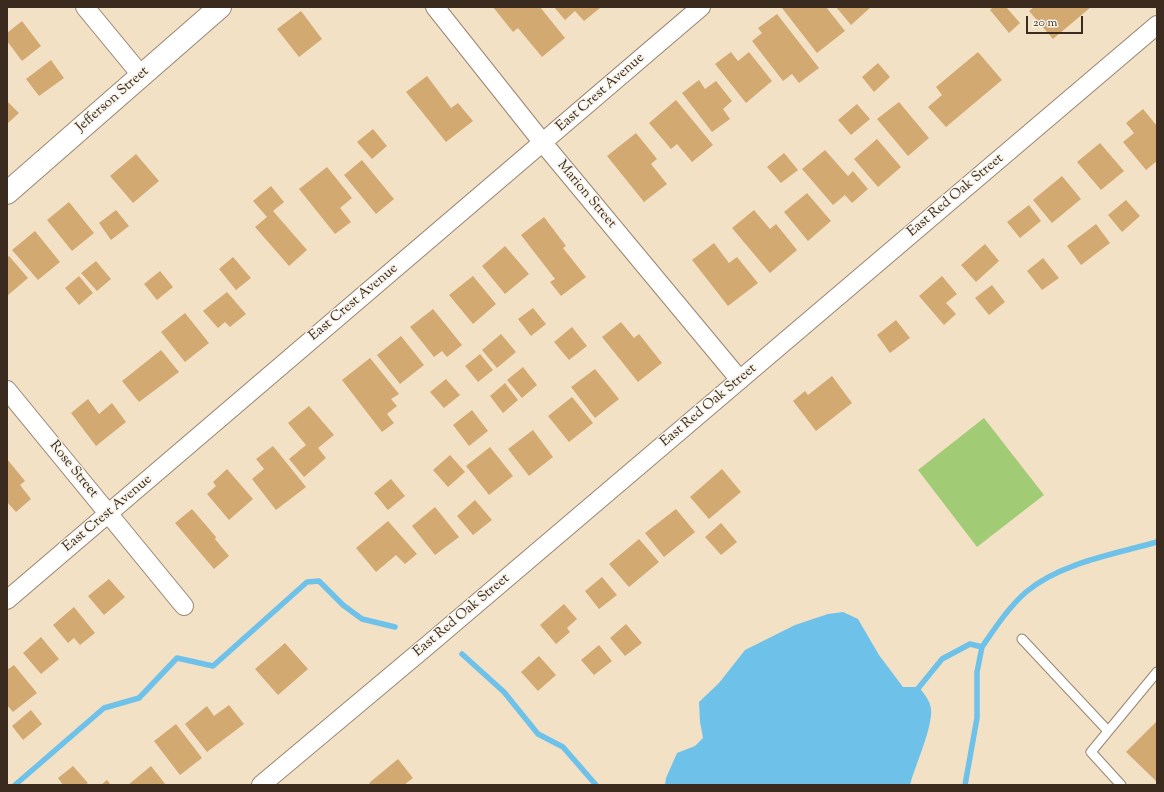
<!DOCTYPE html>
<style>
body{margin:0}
#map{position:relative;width:1164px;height:792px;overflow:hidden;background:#f3e1c6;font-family:"Sorts Mill Goudy",serif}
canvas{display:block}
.frame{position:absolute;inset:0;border:8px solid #3b2a1e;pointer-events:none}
.scale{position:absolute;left:1026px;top:16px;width:57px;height:18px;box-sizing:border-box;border:2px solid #3b2a1e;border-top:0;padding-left:5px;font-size:12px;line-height:14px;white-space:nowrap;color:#3b2a1e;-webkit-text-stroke:3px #f7f3e8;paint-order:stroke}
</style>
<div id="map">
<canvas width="1164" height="792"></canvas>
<div class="frame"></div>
<div class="scale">20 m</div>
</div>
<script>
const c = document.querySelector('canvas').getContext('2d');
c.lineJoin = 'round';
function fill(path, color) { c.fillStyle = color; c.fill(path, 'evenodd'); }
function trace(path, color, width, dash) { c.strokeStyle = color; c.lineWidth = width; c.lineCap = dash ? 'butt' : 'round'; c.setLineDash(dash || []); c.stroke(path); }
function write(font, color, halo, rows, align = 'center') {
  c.font = font + ' "Sorts Mill Goudy",serif'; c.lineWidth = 3; c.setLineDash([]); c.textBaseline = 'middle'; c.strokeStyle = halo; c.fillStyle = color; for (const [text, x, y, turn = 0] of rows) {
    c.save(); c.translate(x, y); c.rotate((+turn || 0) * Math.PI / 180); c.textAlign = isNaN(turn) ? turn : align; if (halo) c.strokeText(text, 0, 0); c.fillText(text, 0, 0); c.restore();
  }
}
fill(new Path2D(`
 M 984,418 L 1044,495 L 977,547 L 918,470 Z`), '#a2cb76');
fill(new Path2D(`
 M 843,612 L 858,619 L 879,655 L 903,687 L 919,687 C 924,694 930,700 931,709 C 933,727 915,766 910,785 L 665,785 L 666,778 L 677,753 L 695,746 L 703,738 L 700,722 L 699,702 L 719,683 L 745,650 L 795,625 L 828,614 Z`), '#6ec2ea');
trace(new Path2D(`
 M 462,654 L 504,692 L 538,734 L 563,747 L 596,785
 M 916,691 L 942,659 L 970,644 L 982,647 C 995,628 1008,608 1026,592 C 1060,563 1115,554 1157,542
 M 15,785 L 104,708 L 139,698 L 177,658 L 213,666 L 307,582 L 319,581 L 343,605 L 362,619 L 395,627
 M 965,785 L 977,718 L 977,672 L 982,647`), '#6ec2ea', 5.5);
fill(new Path2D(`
 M 493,7 L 540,7 L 565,38 L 542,57 L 518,28 L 513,32 Z
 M 554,7 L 600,7 L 600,8 L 584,21 L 575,11 L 565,20 Z
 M 784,7 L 826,7 L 845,31 L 817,53 L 782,8 Z
 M 836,7 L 871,7 L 851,25 Z
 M 993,7 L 1006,7 L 1020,23 L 1009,33 L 990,10 Z
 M 1034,7 L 1091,7 L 1053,39 L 1029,11 Z
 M 301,11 L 322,39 L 299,57 L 277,29 Z
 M 777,14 L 819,68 L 799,83 L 792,74 L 783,81 L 752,41 L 762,33 L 758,28 Z
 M 22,21 L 41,46 L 22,61 L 7,41 L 7,33 Z
 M 731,52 L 738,61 L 749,52 L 772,81 L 746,103 L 715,64 Z
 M 978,52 L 1002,80 L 946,127 L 928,107 L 942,95 L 936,87 Z
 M 51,60 L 64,78 L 39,96 L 26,79 Z
 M 878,63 L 890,77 L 874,92 L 862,77 Z
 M 427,76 L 451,108 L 458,103 L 473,121 L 446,142 L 406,92 Z
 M 699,80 L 705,89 L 716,81 L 732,101 L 723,109 L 730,119 L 712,132 L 682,93 Z
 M 676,100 L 713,145 L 692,162 L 677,144 L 671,149 L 649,123 Z
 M 7,101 L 19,113 L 7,124 Z
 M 899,102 L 929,138 L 908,156 L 877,119 Z
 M 857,104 L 870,119 L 851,135 L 838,120 Z
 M 1143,109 L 1157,126 L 1157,161 L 1146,170 L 1123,142 L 1134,133 L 1126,123 Z
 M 373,129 L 387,146 L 372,159 L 357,142 Z
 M 636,133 L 657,159 L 651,164 L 667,184 L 644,202 L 607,156 Z
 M 877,139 L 901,167 L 878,187 L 854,159 Z
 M 1100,143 L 1124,171 L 1101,190 L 1077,162 Z
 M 825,150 L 848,176 L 853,171 L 868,189 L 852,203 L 845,195 L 833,205 L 802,169 Z
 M 784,153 L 798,170 L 781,183 L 767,167 Z
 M 136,154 L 159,181 L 133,203 L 110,176 Z
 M 362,160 L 394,199 L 376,214 L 344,175 Z
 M 327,167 L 352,198 L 340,208 L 351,222 L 335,234 L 299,189 Z
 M 1062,176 L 1081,199 L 1052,223 L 1033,200 Z
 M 271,186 L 284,202 L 273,211 L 307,250 L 289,266 L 255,227 L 267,217 L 253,201 Z
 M 807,193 L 831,221 L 808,241 L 784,212 Z
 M 1126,200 L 1140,216 L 1122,232 L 1108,215 Z
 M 69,202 L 94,233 L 72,251 L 47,220 Z
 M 1029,205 L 1041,221 L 1020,238 L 1007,222 Z
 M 116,210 L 129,226 L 111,240 L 99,223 Z
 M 754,210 L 770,229 L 776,224 L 797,250 L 770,273 L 732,228 Z
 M 544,217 L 566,246 L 563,248 L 586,277 L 561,296 L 550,282 L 555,279 L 521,235 Z
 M 1096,224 L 1110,243 L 1081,265 L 1067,246 Z
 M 35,231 L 60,262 L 38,280 L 12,250 Z
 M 714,243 L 729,263 L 737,257 L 758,283 L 728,306 L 692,260 Z
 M 985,244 L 999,261 L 976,282 L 961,265 Z
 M 505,246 L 529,274 L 505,294 L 482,266 Z
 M 9,256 L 28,278 L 7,296 L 7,258 Z
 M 233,257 L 251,278 L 236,290 L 219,269 Z
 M 1043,258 L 1059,278 L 1042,290 L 1027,271 Z
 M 96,261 L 111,279 L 97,291 L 81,273 Z
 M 160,271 L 173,287 L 157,300 L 144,284 Z
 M 79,276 L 93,293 L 79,305 L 65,288 Z
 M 473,276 L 496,304 L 473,324 L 449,295 Z
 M 942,276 L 957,294 L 946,303 L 956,314 L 944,325 L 919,296 Z
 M 992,285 L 1005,302 L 989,315 L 975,298 Z
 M 227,292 L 246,314 L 230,327 L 225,322 L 218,328 L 203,311 Z
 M 533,308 L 546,324 L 531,336 L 518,319 Z
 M 433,309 L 462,345 L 447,357 L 442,351 L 434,357 L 410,327 Z
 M 185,313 L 209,343 L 185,362 L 161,332 Z
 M 896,320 L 910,338 L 890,353 L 877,335 Z
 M 621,322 L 634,338 L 639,334 L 662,363 L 638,382 L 602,337 Z
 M 572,327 L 587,346 L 569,360 L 554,342 Z
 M 501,334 L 516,352 L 497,368 L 482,350 Z
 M 401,336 L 424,365 L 400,384 L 377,355 Z
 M 161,350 L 179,372 L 139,402 L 122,381 Z
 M 480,354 L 493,370 L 478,382 L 465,366 Z
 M 370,358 L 399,394 L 391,399 L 397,406 L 387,414 L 394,423 L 382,432 L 342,380 Z
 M 523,367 L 537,385 L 522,398 L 507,380 Z
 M 595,369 L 619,399 L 595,418 L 571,387 Z
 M 832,376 L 852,403 L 816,431 L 793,401 L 805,391 L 808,395 Z
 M 446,379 L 460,395 L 444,408 L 430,392 Z
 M 505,383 L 518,400 L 503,413 L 490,396 Z
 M 572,397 L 593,423 L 569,442 L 548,416 Z
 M 88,399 L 99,414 L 112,403 L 126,422 L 96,446 L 71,413 Z
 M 309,406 L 334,435 L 318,448 L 326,458 L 304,477 L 289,459 L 306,445 L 288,423 Z
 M 472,410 L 488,431 L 469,446 L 453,425 Z
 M 533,430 L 553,457 L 529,476 L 508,449 Z
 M 273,446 L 306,487 L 276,510 L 252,479 L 264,469 L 256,459 Z
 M 490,447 L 513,476 L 489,495 L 466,466 Z
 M 450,455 L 465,472 L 448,487 L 433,470 Z
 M 7,459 L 25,481 L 20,485 L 31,499 L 16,512 L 7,502 Z
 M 227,469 L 253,499 L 229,520 L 207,494 L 216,486 L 213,482 Z
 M 722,469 L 741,492 L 709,519 L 690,497 Z
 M 391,479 L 405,496 L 388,510 L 374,493 Z
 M 475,500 L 492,520 L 473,535 L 457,516 Z
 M 435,507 L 459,537 L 435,555 L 412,526 Z
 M 192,509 L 216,537 L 215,539 L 229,556 L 214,569 L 175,523 Z
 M 676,509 L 695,532 L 664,557 L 645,533 Z
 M 388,521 L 417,554 L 405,564 L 396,555 L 376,572 L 356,548 Z
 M 721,523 L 737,542 L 721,555 L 705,537 Z
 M 639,539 L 659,562 L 629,587 L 609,564 Z
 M 602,577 L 617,595 L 599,609 L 585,591 Z
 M 109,579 L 125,597 L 104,615 L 88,596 Z
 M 564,604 L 577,619 L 567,628 L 570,632 L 556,644 L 540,625 Z
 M 74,607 L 95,633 L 80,645 L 74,638 L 68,643 L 53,625 Z
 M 626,624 L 642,643 L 625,656 L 610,638 Z
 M 41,637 L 59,659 L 41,674 L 23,653 Z
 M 285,643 L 308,669 L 278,695 L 255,669 Z
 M 599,645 L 612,661 L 594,675 L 581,660 Z
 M 539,656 L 556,675 L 538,691 L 521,672 Z
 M 14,665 L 37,693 L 13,712 L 7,705 L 7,670 Z
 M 229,705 L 244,724 L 207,752 L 185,724 L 207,706 L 214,716 Z
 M 31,710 L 42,724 L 23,740 L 12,726 Z
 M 1157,721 L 1157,782 L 1126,752 Z
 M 176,724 L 202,758 L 180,775 L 154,741 Z
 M 398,759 L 413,778 L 404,785 L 371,785 L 369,783 Z
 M 73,766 L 88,783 L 85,785 L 63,785 L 58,778 Z
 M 151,766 L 166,785 L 128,785 Z
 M 107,780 L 111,785 L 101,785 Z`), '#d3a972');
const service = new Path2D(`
 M 1022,639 L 1108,731
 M 1121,785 L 1091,752 L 1157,672`);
const minor = new Path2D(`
 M 85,7 L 141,75
 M 435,7 L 543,143 L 740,380
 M 7,390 L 184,606
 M 7,600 L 701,7
 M 261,785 L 428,645 L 1157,25`);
const tertiary = new Path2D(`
 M 7,193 L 220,7`);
trace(service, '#978672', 11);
trace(minor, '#978672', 20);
trace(tertiary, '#978672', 24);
trace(service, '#fff', 9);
trace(minor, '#fff', 18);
trace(tertiary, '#fff', 22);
write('14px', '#3b2a1e', '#f7f3e8', [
 ["East Crest Avenue",601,93,-41],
 ["Jefferson Street",113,100,-41],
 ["Marion Street",586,195,50],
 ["East Red Oak Street",956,196,-40],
 ["East Crest Avenue",354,303,-40],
 ["East Red Oak Street",709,406,-40],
 ["Rose Street",73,470,51],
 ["East Crest Avenue",108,514,-40],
 ["East Red Oak Street",462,616,-40]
]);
</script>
